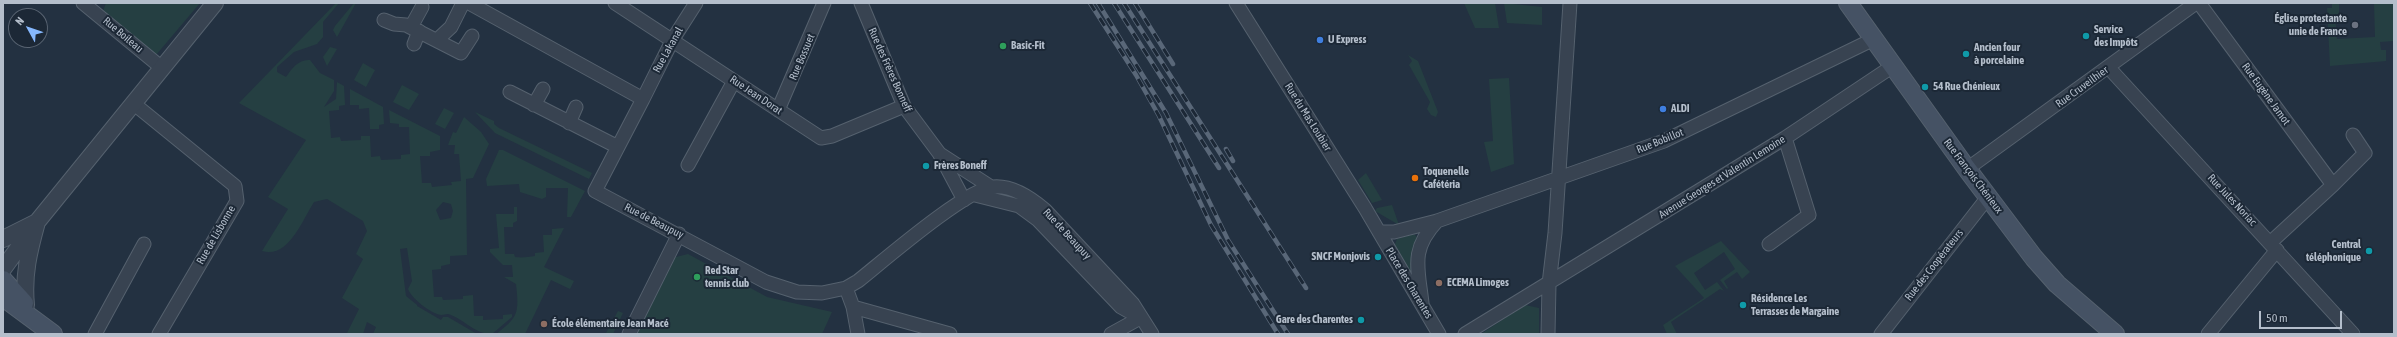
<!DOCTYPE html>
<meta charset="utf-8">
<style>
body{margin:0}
#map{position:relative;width:2397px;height:337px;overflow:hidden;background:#233141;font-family:"Asap Condensed",sans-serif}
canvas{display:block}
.frame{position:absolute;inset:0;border:4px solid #b4becb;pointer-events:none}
.north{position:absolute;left:8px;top:8px;width:40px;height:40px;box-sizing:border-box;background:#1c2836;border:1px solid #596472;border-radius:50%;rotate:310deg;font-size:11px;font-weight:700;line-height:16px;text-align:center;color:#b4becb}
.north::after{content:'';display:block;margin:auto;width:14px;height:18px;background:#86b8fe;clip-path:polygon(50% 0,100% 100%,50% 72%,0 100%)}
.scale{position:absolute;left:2259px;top:311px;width:83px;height:18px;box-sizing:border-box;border:2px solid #b4becb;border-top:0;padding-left:5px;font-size:12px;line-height:14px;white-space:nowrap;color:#b4becb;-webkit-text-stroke:3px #1c2836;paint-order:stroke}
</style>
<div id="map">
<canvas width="2397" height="337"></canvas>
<div class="frame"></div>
<div class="north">N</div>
<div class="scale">50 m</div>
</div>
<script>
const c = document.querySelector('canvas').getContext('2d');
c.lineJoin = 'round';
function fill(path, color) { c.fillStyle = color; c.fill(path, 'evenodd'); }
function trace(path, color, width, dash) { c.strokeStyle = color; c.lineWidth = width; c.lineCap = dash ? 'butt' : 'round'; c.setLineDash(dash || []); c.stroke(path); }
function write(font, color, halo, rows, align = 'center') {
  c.font = font + ' "Asap Condensed",sans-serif'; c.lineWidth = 4; c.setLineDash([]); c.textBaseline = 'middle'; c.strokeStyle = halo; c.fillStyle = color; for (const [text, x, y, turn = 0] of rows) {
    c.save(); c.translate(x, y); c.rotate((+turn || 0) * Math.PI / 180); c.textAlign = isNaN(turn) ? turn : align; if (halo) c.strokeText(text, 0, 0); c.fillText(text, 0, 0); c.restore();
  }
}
fill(new Path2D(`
 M 106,3 L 200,3 L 156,55 L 103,11 Z
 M 336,3 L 339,3 L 323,22 L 323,37 L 317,44 L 294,52 L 277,67 L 277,72 L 286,77 C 292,68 299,59 310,60 L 320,73 L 334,80 L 334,91 L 324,107 L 336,99 L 337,82 L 344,86 L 345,105 L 339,106 L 339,110 L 329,111 L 331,138 L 340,137 L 341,141 C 347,141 354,140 361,140 L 361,136 L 370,136 L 371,157 L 380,156 L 381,160 C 388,160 395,159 401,159 L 401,155 L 410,154 L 409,127 L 399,127 L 399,124 L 390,123 L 389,110 L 440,136 L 440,150 L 430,152 L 430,156 L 420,156 L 422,183 L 431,183 L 432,187 L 452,185 L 451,182 L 461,181 L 459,154 L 454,154 L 455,145 L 448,145 L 453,132 L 456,133 L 464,117 L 481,132 L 489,144 L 473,178 L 466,179 L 467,255 L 450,256 L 450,264 L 441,266 L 441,269 L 432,270 L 434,297 L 442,297 L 443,300 C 450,300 457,299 463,299 L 463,296 L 473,295 L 474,316 L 483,316 L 483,320 L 503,319 L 503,315 L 512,314 L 512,317 L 492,334 C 475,334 466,321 451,315 C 447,313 445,315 441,315 C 430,313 412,299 408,289 L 412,281 L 407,248 L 400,249 L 406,296 L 417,305 L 417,306 L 441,320 L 443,317 L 448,317 L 477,334 L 373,334 L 376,327 L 367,322 L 363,334 L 347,333 L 359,309 L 342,298 L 363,259 L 356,254 L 367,231 L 363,221 L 327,199 L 314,202 C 302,221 288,259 262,251 L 288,209 L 268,197 L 306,140 L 239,103 ZM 443,202 L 451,204 L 453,211 L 451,218 L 440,220 L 436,210 Z
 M 354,3 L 356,3 L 337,37 L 333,30 L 335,26 Z
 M 1464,3 L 1495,3 L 1499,28 L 1475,28 Z
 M 1504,3 L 1542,7 L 1542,25 L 1507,23 Z
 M 2332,3 L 2339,3 L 2339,15 L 2335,16 L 2337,39 L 2375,37 L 2374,3 L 2394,3 L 2394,41 L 2380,42 L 2381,50 L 2386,50 L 2386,61 L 2330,66 L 2327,8 L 2332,8 Z
 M 330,47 L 337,49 L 327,66 L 323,57 Z
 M 1408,55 L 1418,61 L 1438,112 L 1436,117 L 1431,115 L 1427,109 L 1430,102 L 1409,65 L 1412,61 Z
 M 363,63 L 375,70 L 366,87 L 354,80 Z
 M 1509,78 L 1514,164 L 1491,172 L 1484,142 L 1493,141 L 1489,79 Z
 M 402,85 L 419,94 L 409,110 L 393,102 Z
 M 350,89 L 383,107 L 384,124 L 379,125 L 379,129 L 370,129 L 369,108 L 359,109 L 359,105 L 350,105 Z
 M 444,108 L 454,113 L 445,129 L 435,124 Z
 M 475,112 L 494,121 L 494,124 L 499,128 L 592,173 L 589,179 L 495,133 Z
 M 499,150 L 503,150 L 585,191 L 571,217 L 567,217 L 568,188 L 546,188 L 546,197 L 542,199 L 520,192 L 519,184 L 487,186 L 486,179 Z
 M 1366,173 L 1382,200 L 1372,203 L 1358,180 Z
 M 1392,205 L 1399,225 L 1375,211 L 1377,208 Z
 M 514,207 L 517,207 L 517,221 L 513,223 L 513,227 L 504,227 L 505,254 L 514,254 L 515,257 C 522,258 528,257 535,256 L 535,253 L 544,252 L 543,235 L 552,235 L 552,229 L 564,228 L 544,267 L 574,281 L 570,289 L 551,280 L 525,334 L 496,334 C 519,317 519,312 516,284 L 504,277 L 513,277 L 512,265 L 503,265 L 490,252 L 490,249 L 499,248 L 496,214 L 514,214 Z
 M 1414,234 L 1417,237 C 1412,250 1410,259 1413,273 L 1411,275 L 1394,247 L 1397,239 Z
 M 1721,241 L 1750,272 L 1742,279 L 1737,272 L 1724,281 L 1728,288 L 1727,289 L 1720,280 L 1735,269 L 1724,252 L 1694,273 L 1705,290 L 1717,282 L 1724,291 L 1720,289 L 1671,322 L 1677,334 L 1667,334 L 1663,325 L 1704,298 L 1675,266 Z
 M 688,254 L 767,297 L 832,312 L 822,334 L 635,334 L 672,258 Z
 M 1525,305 L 1539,308 L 1539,334 L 1481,334 Z
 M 618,311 L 623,313 L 613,334 L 606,333 Z`), '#253f42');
const minor = new Path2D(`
 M 83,3 L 162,68
 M 469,3 L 643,99 L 595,191 L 766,282 L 797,292 L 822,293 L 846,288 L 858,281 C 882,262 967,188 993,187 C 1012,185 1031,198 1045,210 L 1133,304 L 1152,334
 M 615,3 L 821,138 L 832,136 L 904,106
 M 861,3 L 904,106 L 939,153 L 964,200
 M 1236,3 L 1365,208 L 1439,334
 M 2199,3 L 2333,185 L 2365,153 L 2353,135
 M 384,20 L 394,24 L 406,25 L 461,53 L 472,36
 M 411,27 L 422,7
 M 437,40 L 451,27 L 463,3
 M 414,44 L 419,31
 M 2109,68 L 2353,334
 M 510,92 L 618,147
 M 643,99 L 673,39 L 696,3
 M 133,103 L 235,186 L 237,201 L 159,334
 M 534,105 L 543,89
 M 778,110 L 824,3
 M 569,123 L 576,107
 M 940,154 L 991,187
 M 688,165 L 734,81
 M 1967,169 L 2196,3
 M 975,195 L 1019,206 L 1038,220 L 1121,307 L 1139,317
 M 1379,232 L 1394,232 L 1437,221 L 1664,141 L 1874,39
 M 2271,242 L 2333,185
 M 1769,244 L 1809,215 L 1785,138
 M 846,288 L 853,307 L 858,334
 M 1422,303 C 1418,267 1410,250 1437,221
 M 853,307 L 950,334
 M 95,334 L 144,244
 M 629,334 L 679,234
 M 1111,334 L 1140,318
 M 1465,334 L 1785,138 L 1893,66
 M 1548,334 L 1549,284 L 1555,233 L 1570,3
 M 1881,334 L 1988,197
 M 2208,334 L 2277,250`);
const tertiary = new Path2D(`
 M 3,239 L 37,222 L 215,3
 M 3,269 L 30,232
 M 26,305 C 23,275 29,251 37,222`);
const secondary = new Path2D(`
 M 1848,3 L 1967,169 L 2034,258 L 2057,284 L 2115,334
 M 3,280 L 24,303
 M 3,297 L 53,334`);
trace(minor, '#55616e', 15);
trace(tertiary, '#55616e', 18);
trace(secondary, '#55616e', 20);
trace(minor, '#384351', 13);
trace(tertiary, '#384351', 16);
trace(secondary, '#455264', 18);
const rail = new Path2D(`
 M 1090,3 L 1136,75 L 1159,116 L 1211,225 L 1278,334
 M 1098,3 L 1166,113 L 1228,240 L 1288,334
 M 1114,3 L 1219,168
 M 1124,3 L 1306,288
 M 1135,3 L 1173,64
 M 1226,149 L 1233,161`);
trace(rail, '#596778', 4.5);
trace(rail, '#1c2836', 3, [9]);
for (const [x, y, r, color] of [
 [2355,25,4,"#6b7280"],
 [2086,36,4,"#0f9aa8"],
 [1320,40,4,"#3f7fe0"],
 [1003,46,4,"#2e9e5b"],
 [1966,54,4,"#0f9aa8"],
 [1925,87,4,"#0f9aa8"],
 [1663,109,4,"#3f7fe0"],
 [926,166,4,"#0f9aa8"],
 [1415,178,4,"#e8710a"],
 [2369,251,4,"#0f9aa8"],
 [1378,257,4,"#0f9aa8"],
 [697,277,4,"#2e9e5b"],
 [1439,283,4,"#8d6e63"],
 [1743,305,4,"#0f9aa8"],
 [1361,320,4,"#0f9aa8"],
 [544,324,4,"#8d6e63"]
]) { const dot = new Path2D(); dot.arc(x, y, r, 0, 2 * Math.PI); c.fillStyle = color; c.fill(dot); trace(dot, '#1c2836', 1.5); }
write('bold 11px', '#b4becb', '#1c2836', [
 ["Église protestante",2347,19,"right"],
 ["unie de France",2347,32,"right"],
 ["Service",2094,30],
 ["des Impôts",2094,43],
 ["U Express",1328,40],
 ["Basic-Fit",1011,46],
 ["Ancien four",1974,48],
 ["à porcelaine",1974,61],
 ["54 Rue Chénieux",1933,87],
 ["ALDI",1671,109],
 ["Frères Boneff",934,166],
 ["Toquenelle",1423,172],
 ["Cafétéria",1423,185],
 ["Central",2361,245,"right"],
 ["téléphonique",2361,258,"right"],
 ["SNCF Monjovis",1370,257,"right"],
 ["Red Star",705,271],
 ["tennis club",705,284],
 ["ECEMA Limoges",1447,283],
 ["Résidence Les",1751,299],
 ["Terrasses de Margaine",1751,312],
 ["Gare des Charentes",1353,320,"right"],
 ["École élémentaire Jean Macé",552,324]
], 'left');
write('11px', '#b4becb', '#1c2836', [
 ["Rue Boileau",123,35,40],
 ["Rue Lakanal",668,50,-61],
 ["Rue Bossuet",802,57,-67],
 ["Rue des Frères Bonneff",890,70,66],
 ["Rue Cruveilhier",2082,87,-36],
 ["Rue Eugène Jamot",2266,94,54],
 ["Rue Jean Dorat",756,95,34],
 ["Rue du Mas Loubier",1308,117,58],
 ["Rue Bobillot",1660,141,-22],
 ["Rue François Chénieux",1973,176,53],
 ["Avenue Georges et Valentin Lemoine",1722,177,-32],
 ["Rue Jules Noriac",2232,200,47],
 ["Rue de Beaupuy",654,221,27],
 ["Rue de Beaupuy",1067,234,47],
 ["Rue de Lisbonne",216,235,-60],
 ["Rue des Coopérateurs",1934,265,-52],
 ["Place des Charentes",1409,283,59]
]);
</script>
